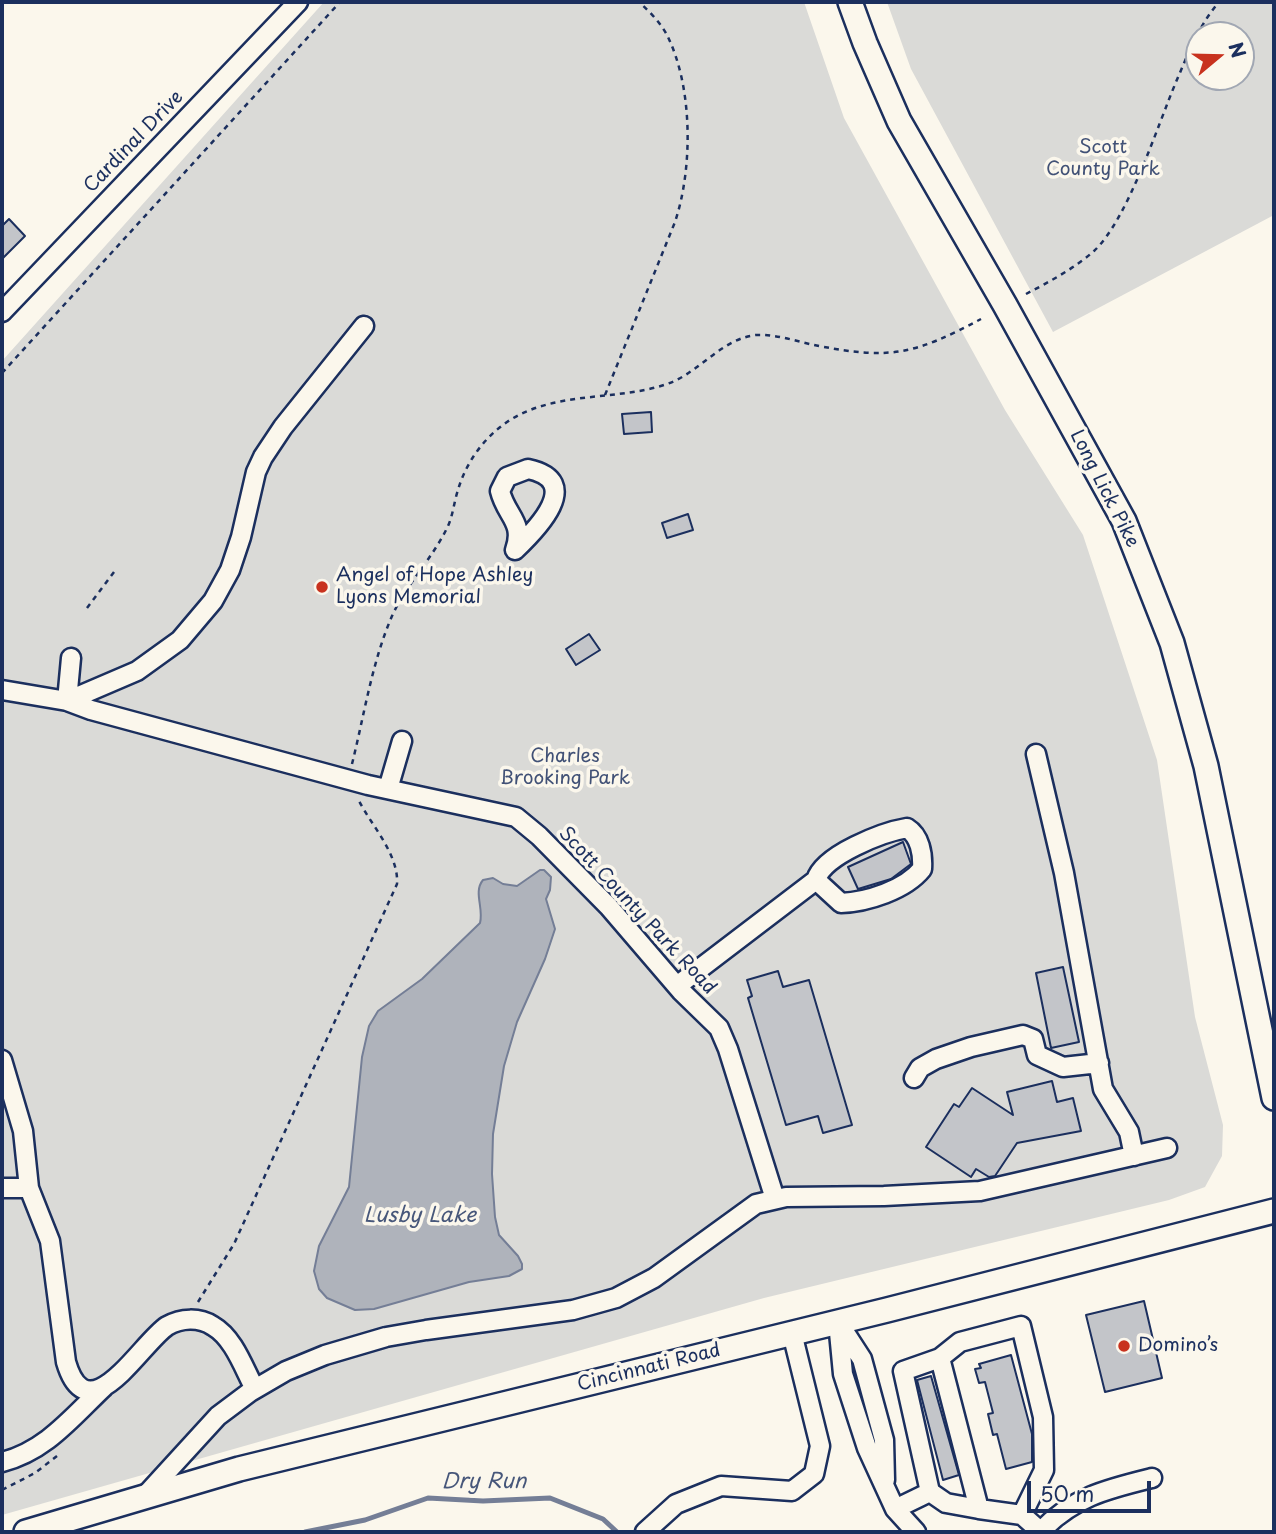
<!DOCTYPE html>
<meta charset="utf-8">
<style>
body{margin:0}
#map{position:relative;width:1276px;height:1534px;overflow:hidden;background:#fbf7ec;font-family:"Playpen Sans",sans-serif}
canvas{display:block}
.frame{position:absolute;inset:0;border:4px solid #1b2f5e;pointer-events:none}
.north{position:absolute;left:1185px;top:21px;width:70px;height:70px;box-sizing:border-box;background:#fbf7ec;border:2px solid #a1a7b3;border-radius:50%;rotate:71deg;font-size:19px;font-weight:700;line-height:28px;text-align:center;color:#1b2f5e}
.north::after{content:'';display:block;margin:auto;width:24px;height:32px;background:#c8321e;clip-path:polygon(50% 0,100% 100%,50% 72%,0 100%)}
.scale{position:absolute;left:1027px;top:1481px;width:124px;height:32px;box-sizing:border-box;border:4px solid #1b2f5e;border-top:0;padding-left:9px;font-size:21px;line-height:24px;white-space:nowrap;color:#1b2f5e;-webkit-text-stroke:5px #fbf7ec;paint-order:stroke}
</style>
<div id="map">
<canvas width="1276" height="1534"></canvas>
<div class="frame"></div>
<div class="north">N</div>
<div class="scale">50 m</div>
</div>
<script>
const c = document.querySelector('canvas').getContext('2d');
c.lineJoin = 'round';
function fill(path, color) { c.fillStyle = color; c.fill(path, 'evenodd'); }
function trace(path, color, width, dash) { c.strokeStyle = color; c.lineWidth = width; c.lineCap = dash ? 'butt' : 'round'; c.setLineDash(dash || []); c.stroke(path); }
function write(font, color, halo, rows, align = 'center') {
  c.font = font + ' "Playpen Sans",sans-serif'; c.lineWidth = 7; c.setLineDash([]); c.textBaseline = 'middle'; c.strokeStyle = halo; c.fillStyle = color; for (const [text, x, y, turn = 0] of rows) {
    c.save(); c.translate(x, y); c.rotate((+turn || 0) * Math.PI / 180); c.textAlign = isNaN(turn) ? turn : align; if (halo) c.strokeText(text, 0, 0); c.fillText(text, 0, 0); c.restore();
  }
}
fill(new Path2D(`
 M 324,2 L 804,2 L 844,118 L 1005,410 L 1083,535 L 1157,760 L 1195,1017 L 1223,1125 L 1222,1156 L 1205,1187 L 1169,1200 L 764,1298 L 2,1515 L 2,361 Z
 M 887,2 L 1274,2 L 1274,215 L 1053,332 L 911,69 ZM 1241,35 L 1241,77 L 1199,77 L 1199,35 Z`), '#dadad7');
const water = new Path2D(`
 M 540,870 L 544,870 L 551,877 L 550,890 L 546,899 L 555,929 L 545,959 L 517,1022 L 504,1066 L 493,1134 L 492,1174 L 495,1217 L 499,1235 L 518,1256 L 522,1264 L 522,1269 L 509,1276 L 469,1282 L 374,1309 L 355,1310 L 327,1298 L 319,1289 L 314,1271 L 319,1246 L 349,1187 L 362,1057 L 369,1026 L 378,1011 L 422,979 L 480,923 C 484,908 473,892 483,880 L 493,878 L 503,884 L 517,886 Z`);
fill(water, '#afb3bb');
trace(water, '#747e96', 2);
trace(new Path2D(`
 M 305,1532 L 365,1520 L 428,1498 L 483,1501 L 550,1498 L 603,1519 L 617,1532`), '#747e96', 5);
const building = new Path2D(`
 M 9,219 L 25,236 L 2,259 L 2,226 Z
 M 651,412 L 652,432 L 624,434 L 622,414 Z
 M 688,514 L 693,530 L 667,538 L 662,523 Z
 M 589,634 L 600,650 L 576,665 L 566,649 Z
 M 903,842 L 911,864 L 891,879 L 858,889 L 848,867 Z
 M 1063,967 L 1079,1042 L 1051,1048 L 1036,973 Z
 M 778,971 L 783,987 L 809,980 L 852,1125 L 823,1133 L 818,1116 L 786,1125 L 748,998 L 752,996 L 747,980 Z
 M 1052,1081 L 1057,1102 L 1073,1098 L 1081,1131 L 1017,1143 L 995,1176 L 989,1177 L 976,1169 L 971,1177 L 926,1147 L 954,1104 L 959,1107 L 972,1088 L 1013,1115 L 1007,1092 Z
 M 1144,1301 L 1162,1378 L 1105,1392 L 1086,1315 Z
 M 1011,1355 L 1032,1434 L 1032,1462 L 1006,1469 L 997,1434 L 993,1435 L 988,1414 L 993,1413 L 985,1382 L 979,1383 L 975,1369 L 981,1368 L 979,1364 Z
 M 931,1376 L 959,1475 L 943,1480 L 917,1380 Z`);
fill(building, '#c3c5c9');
trace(building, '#1b2f5e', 2);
const minor = new Path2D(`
 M 2,312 L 298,2
 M 528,469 C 585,481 536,530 515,550 C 525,522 506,516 500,491 L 507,477 Z
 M 71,658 L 67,701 L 91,710 L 368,785 L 516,817 L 539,836 L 609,907 L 681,991 L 719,1028 L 728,1049 L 775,1199
 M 2,690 L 67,701 L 137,671 L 180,640 L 213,601 L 230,570 L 241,537 L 256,472 L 263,457 L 283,427 L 364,326
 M 1036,754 L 1064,873 L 1103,1089 L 1129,1132 L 1134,1156
 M 388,789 L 402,741
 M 677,986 L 816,880 C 823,855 883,832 907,828 C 920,836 923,854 922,869 C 905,890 867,902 841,903 L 816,880
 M 2,1060 L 23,1131 L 29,1188 L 50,1241 L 66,1362 C 88,1437 141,1343 167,1326 C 181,1318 199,1317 213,1326 C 234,1338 244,1369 255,1389
 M 914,1078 L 920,1068 L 936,1059 L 971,1047 L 1023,1035 L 1033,1039 L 1037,1055 L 1063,1067 L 1099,1063
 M 2,1188 L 29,1188
 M 838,1322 L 843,1374 L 867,1448 L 895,1509 L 916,1532
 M 840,1325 L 862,1359 L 884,1440 L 885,1480
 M 940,1358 L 960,1342 L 1021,1326 L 1043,1417 L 1044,1470 L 1022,1515
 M 2,1462 C 46,1451 72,1417 104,1387
 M 930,1492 L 946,1503 L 979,1509
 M 143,1498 L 218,1416 L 250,1392 L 286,1371 L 325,1355 L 386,1337 L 426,1330 L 573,1310 L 616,1298 L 654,1278 L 756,1204 L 786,1197 L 884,1196 L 980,1191 L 1167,1148
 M 895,1509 L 930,1492 L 903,1371 L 940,1358 L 979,1509 L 1022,1515 L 1040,1531
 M 645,1532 L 676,1504 L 721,1486 L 792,1491 L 814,1474 L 820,1446 L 792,1333
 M 1040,1532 C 1073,1497 1107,1489 1152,1478`);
const major = new Path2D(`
 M 850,2 L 865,43 L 899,121 L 1005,305 L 1124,521 L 1172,643 L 1206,766 L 1274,1098
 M 26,1532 L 239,1469 L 887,1310 L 1274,1211`);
trace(minor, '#1b2f5e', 23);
trace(major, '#1b2f5e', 28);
trace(new Path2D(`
 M 1026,294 C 1049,282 1075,268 1094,251 C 1128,219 1157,127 1176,82 C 1188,54 1199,25 1219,2
 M 2,373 L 340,2
 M 605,395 L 675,222 C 693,168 693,87 667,35 C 660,22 649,11 639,2
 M 87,608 L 114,572
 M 352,764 C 364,716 372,662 392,616 C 407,583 433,558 448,526 C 453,515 454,502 458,490 C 466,462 485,436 510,420 C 557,391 614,401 664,385 C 698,375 720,339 756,335 C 777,334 798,342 819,346 C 892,360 915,354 981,319
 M 198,1302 L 234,1244 L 397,884 C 399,855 372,826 359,801
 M 2,1490 L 35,1473 L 57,1456`), '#1b2f5e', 2.5, [5, 5]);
trace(minor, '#fbf7ec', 18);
trace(major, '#fbf7ec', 23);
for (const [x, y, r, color] of [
 [322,587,7,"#c8321e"],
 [1124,1346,7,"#c8321e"]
]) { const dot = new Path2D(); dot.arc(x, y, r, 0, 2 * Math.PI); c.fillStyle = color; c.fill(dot); trace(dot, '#fbf7ec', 2.5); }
write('19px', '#1b2f5e', '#fbf7ec', [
 ["Cardinal Drive",134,142,-46],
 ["Long Lick Pike",1104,489,63],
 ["Scott County Park Road",637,911,47],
 ["Cincinnati Road",649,1368,-14]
]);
write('19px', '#415176', '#fbf7ec', [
 ["Scott",1103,148],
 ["County Park",1103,170],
 ["Charles",565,757],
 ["Brooking Park",565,779]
]);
write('19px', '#1b2f5e', '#fbf7ec', [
 ["Angel of Hope Ashley",336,576],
 ["Lyons Memorial",336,598],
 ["Domino’s",1138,1346]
], 'left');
write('italic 21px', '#47577a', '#fbf7ec', [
 ["Lusby Lake",420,1216],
 ["Dry Run",484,1482]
]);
</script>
